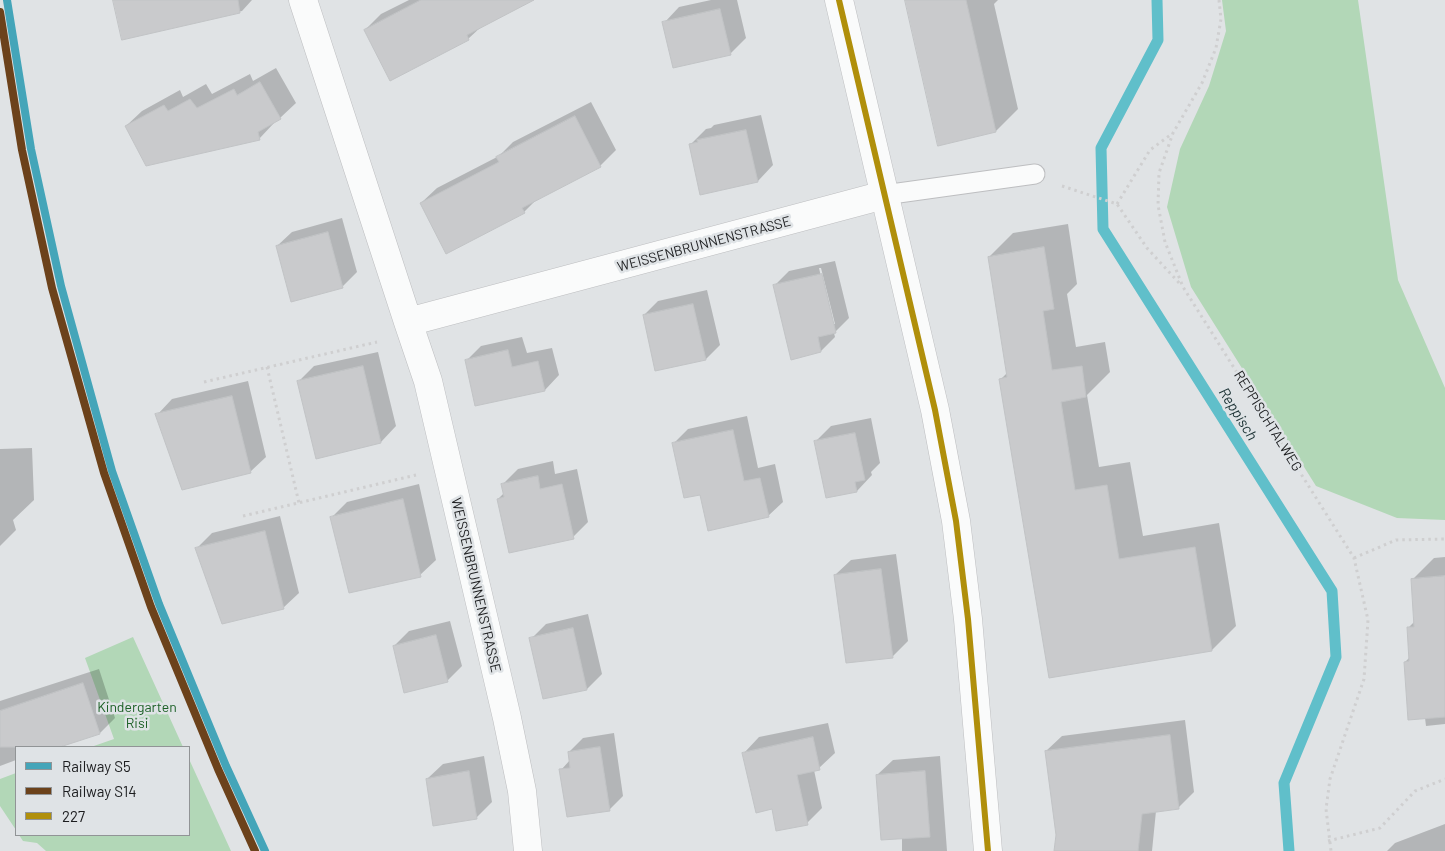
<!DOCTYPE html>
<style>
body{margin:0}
#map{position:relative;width:1445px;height:851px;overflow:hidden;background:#e0e3e5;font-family:Barlow,sans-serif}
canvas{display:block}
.legend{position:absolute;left:15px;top:746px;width:175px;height:90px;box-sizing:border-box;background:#dfe3e6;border:1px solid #919496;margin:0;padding:6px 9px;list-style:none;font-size:15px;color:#1c1d1f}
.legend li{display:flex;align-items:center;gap:10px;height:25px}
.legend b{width:25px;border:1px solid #919496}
</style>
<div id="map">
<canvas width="1445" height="851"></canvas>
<ul class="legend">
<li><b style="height:6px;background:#44a5b9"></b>Railway S5</li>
<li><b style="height:6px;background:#6c421b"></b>Railway S14</li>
<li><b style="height:6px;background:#b08f0b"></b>227</li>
</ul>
</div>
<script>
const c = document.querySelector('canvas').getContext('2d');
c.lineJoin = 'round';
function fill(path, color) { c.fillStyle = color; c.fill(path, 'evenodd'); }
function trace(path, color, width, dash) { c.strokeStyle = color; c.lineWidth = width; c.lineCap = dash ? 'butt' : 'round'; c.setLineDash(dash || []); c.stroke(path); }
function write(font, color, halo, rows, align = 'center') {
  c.font = font + ' Barlow,sans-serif'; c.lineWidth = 5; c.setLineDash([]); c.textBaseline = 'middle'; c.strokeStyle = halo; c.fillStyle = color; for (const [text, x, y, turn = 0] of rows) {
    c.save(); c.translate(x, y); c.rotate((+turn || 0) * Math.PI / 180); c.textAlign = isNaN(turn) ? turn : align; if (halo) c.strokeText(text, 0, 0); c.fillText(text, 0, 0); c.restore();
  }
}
fill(new Path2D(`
 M 1222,0 L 1358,0 L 1398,280 L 1445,388 L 1445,520 L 1397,518 L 1316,486 L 1191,287 L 1167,207 L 1180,149 L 1209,86 L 1226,31 Z
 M 133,637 L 183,747 L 91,747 L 114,739 L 85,658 Z
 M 189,759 L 231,851 L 46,851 L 37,843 L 23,841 L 19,835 L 189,835 Z
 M 16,773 L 16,830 L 0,806 L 0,779 Z`), '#b2d7b7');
fill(new Path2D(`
 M 114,0 L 252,0 L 242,11 L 123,39 Z
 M 409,0 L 531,0 L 482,26 L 468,39 L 365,30 L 381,14 Z
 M 711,0 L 737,0 L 746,38 L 730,54 L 664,23 L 679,7 Z
 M 906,0 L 998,0 L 994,4 L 1018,109 L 996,131 Z
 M 276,68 L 296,103 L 280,118 L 274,122 L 274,123 L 259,139 L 126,126 L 142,111 L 180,90 L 183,97 L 206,84 L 212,94 L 250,74 L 253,81 Z
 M 591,102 L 616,150 L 600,166 L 538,198 L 524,212 L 447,252 L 421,203 L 437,188 L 499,156 L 513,142 Z
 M 761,115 L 773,165 L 758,181 L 691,144 L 706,129 L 711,128 L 714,125 Z
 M 342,218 L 357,272 L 343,286 L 277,246 L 292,232 Z
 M 1068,224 L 1077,284 L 1067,294 L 1076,347 L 1105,342 L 1110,372 L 1087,395 L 1099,467 L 1130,462 L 1143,536 L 1219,523 L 1236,626 L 1212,650 L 1051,677 L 1001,379 L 1008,372 L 989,257 L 1013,233 Z
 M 835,261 L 849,318 L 834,333 L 835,337 L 821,351 L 775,285 L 789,271 ZM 819,268 L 821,268 L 835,324 L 832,324 Z
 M 707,290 L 720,345 L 706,359 L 644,315 L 658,301 Z
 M 522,337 L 527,353 L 552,348 L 559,375 L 545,390 L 476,404 L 467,360 L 481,346 Z
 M 378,352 L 396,426 L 381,442 L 299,381 L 314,366 Z
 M 248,381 L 266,457 L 250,472 L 157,415 L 172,399 Z
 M 747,416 L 758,468 L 775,464 L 783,502 L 768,516 L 701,493 L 673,444 L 688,429 Z
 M 871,418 L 880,463 L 871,472 L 872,475 L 857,491 L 816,441 L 831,426 Z
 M 32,448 L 34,500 L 13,520 L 16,530 L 0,546 L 0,449 Z
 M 553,461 L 555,474 L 577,469 L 588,522 L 573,537 L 498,499 L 504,493 L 502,485 L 518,469 Z
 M 419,484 L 436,560 L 420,575 L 332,517 L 347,502 Z
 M 280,516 L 299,593 L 283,608 L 197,548 L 212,533 Z
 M 896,554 L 908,641 L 893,656 L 835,575 L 851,560 Z
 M 1445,557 L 1445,724 L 1426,726 L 1425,718 L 1405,662 L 1410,657 L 1408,628 L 1415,621 L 1412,580 L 1434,558 Z
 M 588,614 L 602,674 L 587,689 L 544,698 L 531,639 L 546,624 Z
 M 450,621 L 462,666 L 447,681 L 394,646 L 409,631 Z
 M 99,669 L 115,718 L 100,733 L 56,747 L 16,747 L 16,760 L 0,766 L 0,701 Z
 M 1185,720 L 1194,792 L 1178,808 L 1156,811 L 1152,851 L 1056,851 L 1057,835 L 1046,751 L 1062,736 Z
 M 828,723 L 835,753 L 819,768 L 814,770 L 822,808 L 807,823 L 744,753 L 759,737 Z
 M 614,733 L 623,796 L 609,810 L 561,770 L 570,760 L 569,752 L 583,738 Z
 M 484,756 L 492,802 L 476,818 L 427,779 L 443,764 Z
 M 940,756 L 947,851 L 902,851 L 902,838 L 877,775 L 893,760 Z
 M 1445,824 L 1445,851 L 1387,851 L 1395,843 Z`), '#0003');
trace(new Path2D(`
 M 1157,0 L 1158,40 L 1101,148 L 1103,229 L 1332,591 L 1336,657 L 1284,783 L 1289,851`), '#60bfca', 11);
const building = new Path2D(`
 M 113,0 L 238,0 L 240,13 L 122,40 Z
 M 421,0 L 534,0 L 467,35 L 469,40 L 390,81 L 364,30 Z
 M 905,0 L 966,0 L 996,132 L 938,146 Z
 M 720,9 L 731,55 L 673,68 L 662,22 Z
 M 260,82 L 281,119 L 258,132 L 260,140 L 146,166 L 125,126 L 164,105 L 168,111 L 190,99 L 197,108 L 234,89 L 237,95 Z
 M 575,116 L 601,167 L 522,208 L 525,213 L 446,254 L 420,203 L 499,162 L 496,157 Z
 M 746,130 L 758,182 L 700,195 L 689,144 L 698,142 L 697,140 Z
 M 328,232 L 343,288 L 291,302 L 276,246 Z
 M 1044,247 L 1054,309 L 1043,311 L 1052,370 L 1082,366 L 1086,397 L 1061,402 L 1075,490 L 1107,485 L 1119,559 L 1195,547 L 1212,651 L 1049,678 L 999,379 L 1007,377 L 988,257 Z
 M 822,274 L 836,333 L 818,337 L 821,352 L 791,360 L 773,285 Z
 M 693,304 L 706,360 L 655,371 L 643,315 Z
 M 508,350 L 512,367 L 538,361 L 545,391 L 475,406 L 465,360 Z
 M 363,366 L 381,443 L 316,459 L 297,381 Z
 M 232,396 L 251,473 L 182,490 L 155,414 Z
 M 733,430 L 744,481 L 760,478 L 769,517 L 708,531 L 700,495 L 684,498 L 672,443 Z
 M 855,433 L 865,480 L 855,482 L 857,492 L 826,498 L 814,441 Z
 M 538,476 L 540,489 L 562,484 L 574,539 L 509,553 L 497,499 L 504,497 L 501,484 Z
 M 403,499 L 421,577 L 349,593 L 330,517 Z
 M 265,531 L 284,609 L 222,624 L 195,548 Z
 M 881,569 L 893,658 L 846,663 L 834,575 Z
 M 1445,576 L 1445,717 L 1408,720 L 1404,662 L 1409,661 L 1407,627 L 1414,627 L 1411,579 Z
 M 573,628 L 587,690 L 543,699 L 529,638 Z
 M 436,635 L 448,682 L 404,693 L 393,646 Z
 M 83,683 L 100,734 L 60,747 L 0,747 L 0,711 Z
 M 1170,735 L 1179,809 L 1142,814 L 1138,851 L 1054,851 L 1056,835 L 1045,751 Z
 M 813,737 L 820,770 L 797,775 L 808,825 L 776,831 L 772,809 L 756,813 L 742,753 Z
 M 600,747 L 610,811 L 567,817 L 559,769 L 570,768 L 568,752 Z
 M 469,771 L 477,819 L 433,826 L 426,779 Z
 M 925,771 L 930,837 L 881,840 L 876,775 Z`);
fill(building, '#c9cacc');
trace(building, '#c1c3c5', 1);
const service = new Path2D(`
 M 884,195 L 1035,174`);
const minor = new Path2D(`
 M 303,0 L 408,322 L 428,381 L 507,718 L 522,791 L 528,851
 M 408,322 L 884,195`);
const tertiary = new Path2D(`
 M 839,0 L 935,410 L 956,521 L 968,619 L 988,851`);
trace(service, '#bdbec0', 21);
trace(minor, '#bdbec0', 29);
trace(tertiary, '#bdbec0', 29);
trace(new Path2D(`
 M 1219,0 L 1221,19 L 1216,48 L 1202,83 L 1173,133 L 1159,173 L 1158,205 L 1165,242 L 1183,287 L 1354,558 L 1368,620 L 1364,679 L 1330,779 L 1326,809 L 1331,851
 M 1062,186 L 1117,204 L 1147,248 L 1181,285
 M 1117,204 L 1150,150 L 1173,133
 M 267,367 L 299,503
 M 204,382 L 377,342
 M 243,516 L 416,475
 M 1354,558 L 1396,540 L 1445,539
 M 1328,841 L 1380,828 L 1415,791 L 1445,779`), '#cfcfd0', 3, [2.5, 4]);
trace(service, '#fafbfb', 19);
trace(minor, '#fafbfb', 28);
trace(tertiary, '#fafbfb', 28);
trace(new Path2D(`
 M 839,0 L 935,410 L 956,521 L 968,619 L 988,851`), '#b08f0b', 6);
trace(new Path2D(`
 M 7,0 L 31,149 L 61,286 L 112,471 L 159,604 L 226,766 L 265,851`), '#44a5b9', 8);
trace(new Path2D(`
 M 0,12 L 22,150 L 52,288 L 104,473 L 151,607 L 218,769 L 255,851`), '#6c421b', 8);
write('14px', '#1c1d1f', '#dfe3e6', [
 ["WEISSENBRUNNENSTRASSE",704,244,-15],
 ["REPPISCHTALWEG",1268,421,58],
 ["WEISSENBRUNNENSTRASSE",476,585,77]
]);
write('14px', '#1d6127', '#dfe3e6', [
 ["Kindergarten",137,707],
 ["Risi",137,723]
]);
write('italic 15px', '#1b3133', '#dfe3e6', [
 ["Reppisch",1238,414,58]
]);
</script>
